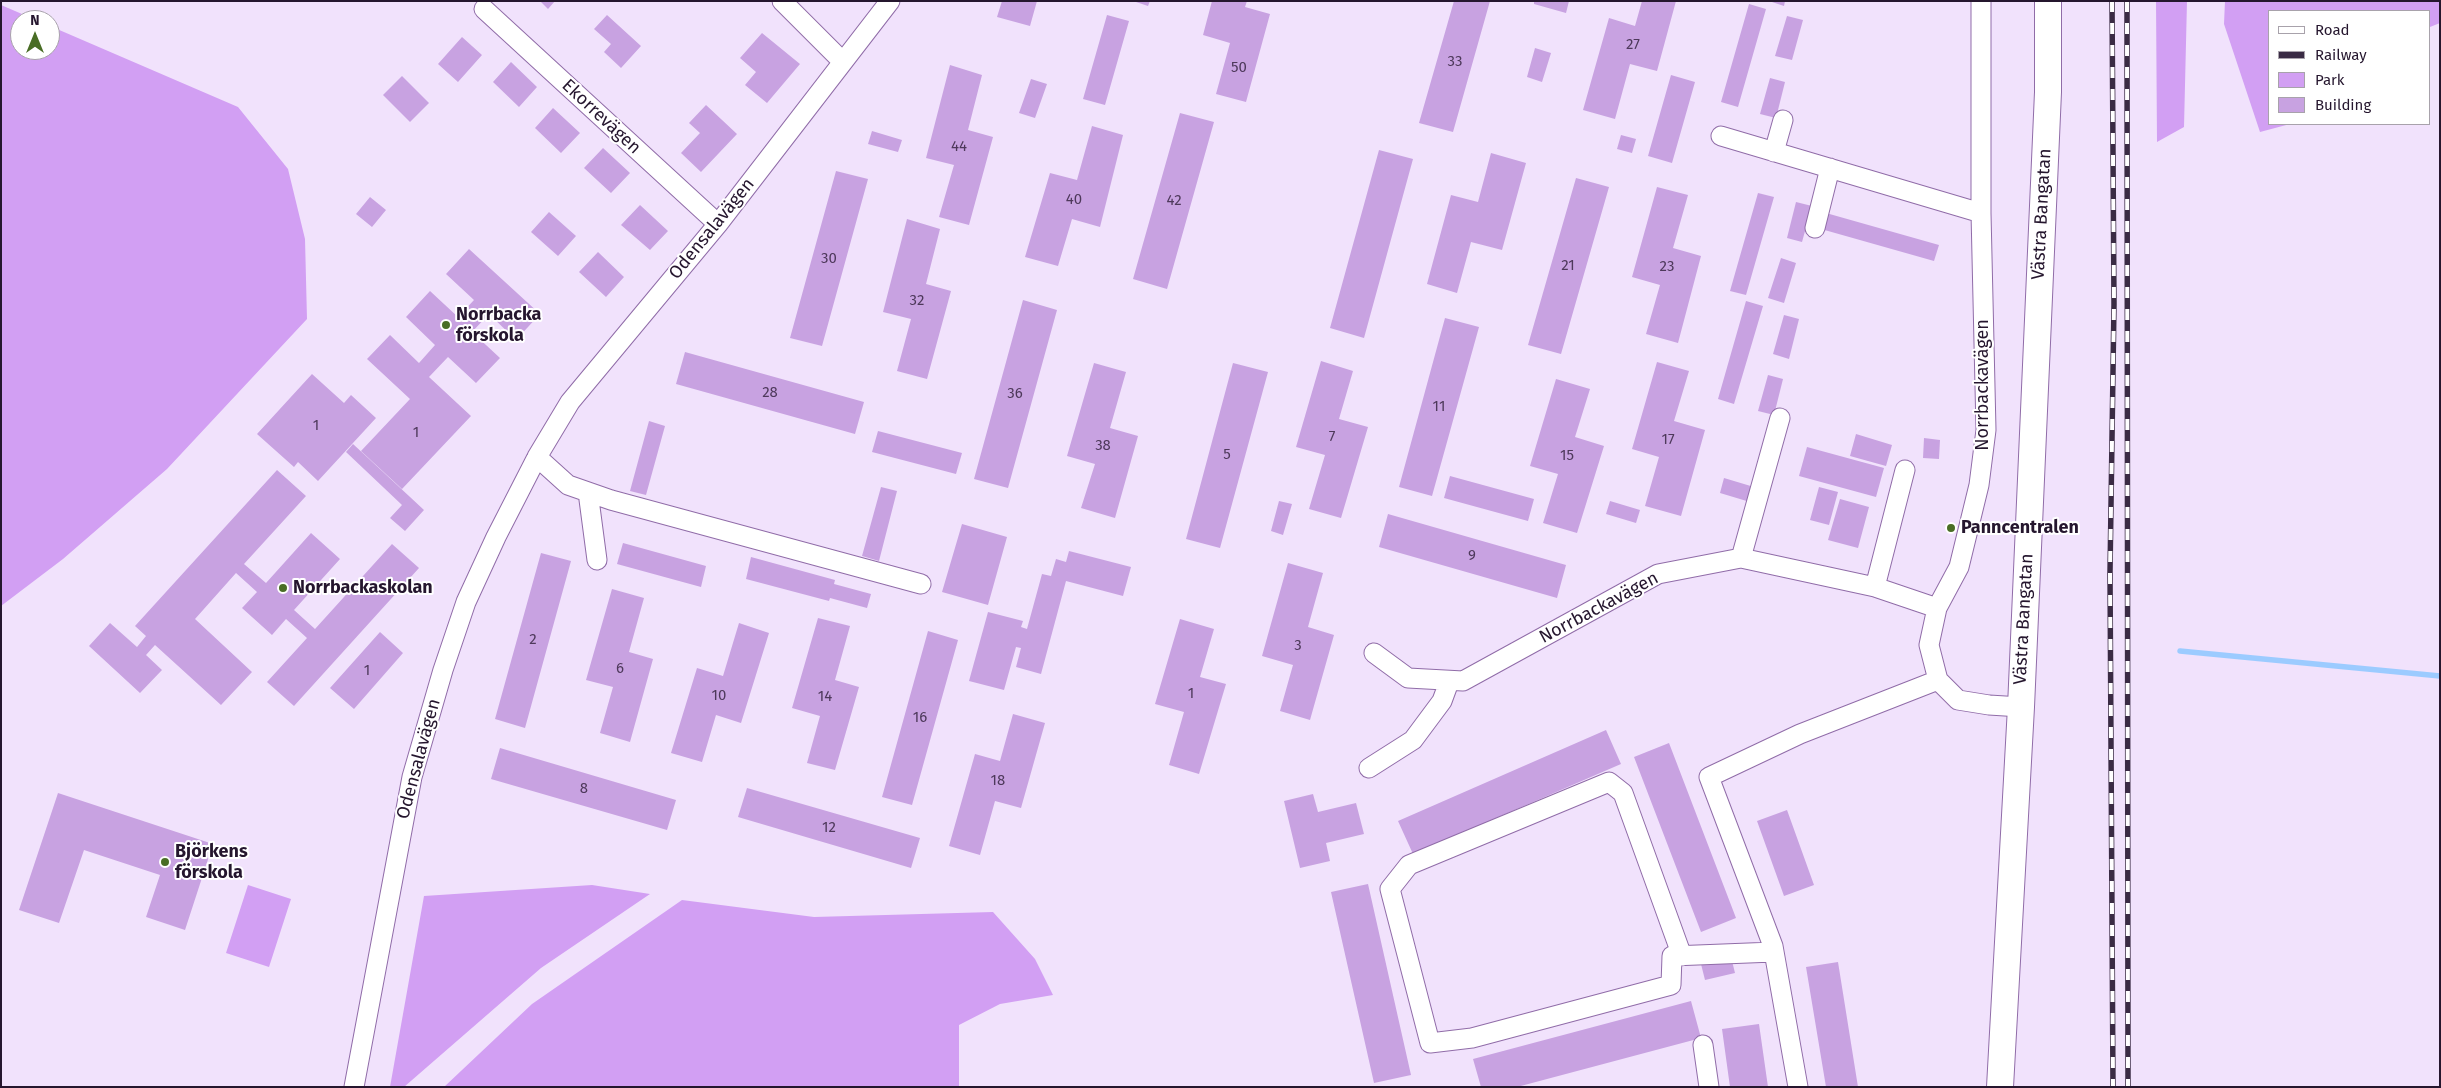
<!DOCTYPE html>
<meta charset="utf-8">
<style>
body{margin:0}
#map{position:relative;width:2441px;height:1088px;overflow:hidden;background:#f1e2fc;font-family:"Fira Sans",sans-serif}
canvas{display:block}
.frame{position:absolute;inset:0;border:2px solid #25162e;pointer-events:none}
.legend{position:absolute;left:2268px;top:10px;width:162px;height:115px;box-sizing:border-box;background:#fff;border:1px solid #a8a2ab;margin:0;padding:6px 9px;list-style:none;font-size:15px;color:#25162e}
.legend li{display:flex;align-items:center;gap:10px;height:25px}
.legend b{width:25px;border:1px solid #a8a2ab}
.north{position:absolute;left:10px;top:10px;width:50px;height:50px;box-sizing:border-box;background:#fff;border:1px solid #a8a2ab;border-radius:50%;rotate:0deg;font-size:14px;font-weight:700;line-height:20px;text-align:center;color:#25162e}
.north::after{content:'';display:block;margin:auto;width:18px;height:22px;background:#496d25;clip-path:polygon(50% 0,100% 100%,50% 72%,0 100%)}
</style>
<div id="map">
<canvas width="2441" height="1088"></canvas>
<div class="frame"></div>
<ul class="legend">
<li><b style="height:6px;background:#fff"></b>Road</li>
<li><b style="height:6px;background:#3a2b44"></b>Railway</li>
<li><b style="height:14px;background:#d29ff3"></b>Park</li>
<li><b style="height:14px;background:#c8a2e1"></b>Building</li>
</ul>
<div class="north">N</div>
</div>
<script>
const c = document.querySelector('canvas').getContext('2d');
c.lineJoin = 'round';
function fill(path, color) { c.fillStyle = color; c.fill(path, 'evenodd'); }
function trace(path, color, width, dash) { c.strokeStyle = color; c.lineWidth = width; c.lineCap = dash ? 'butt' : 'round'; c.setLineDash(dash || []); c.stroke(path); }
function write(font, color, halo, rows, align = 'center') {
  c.font = font + ' "Fira Sans",sans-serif'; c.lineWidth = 4; c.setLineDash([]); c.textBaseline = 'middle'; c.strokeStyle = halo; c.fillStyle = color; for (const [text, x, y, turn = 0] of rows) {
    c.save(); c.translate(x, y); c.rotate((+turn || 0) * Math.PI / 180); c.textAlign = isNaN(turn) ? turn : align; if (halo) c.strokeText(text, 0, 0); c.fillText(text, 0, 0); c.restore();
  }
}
fill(new Path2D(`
 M 2156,1 L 2187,1 L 2184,127 L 2157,142 Z
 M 2225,1 L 2440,1 L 2440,23 L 2430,27 L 2430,11 L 2270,11 L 2270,124 L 2290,124 L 2260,132 L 2224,24 Z
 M 1,5 L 36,20 L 20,20 L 20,50 L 50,50 L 50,26 L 238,107 L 288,169 L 305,239 L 307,319 L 167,469 L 63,559 L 1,606 Z
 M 248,885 L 291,899 L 269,967 L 226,953 Z
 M 592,885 L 650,894 L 541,968 L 404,1087 L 390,1087 L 424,896 Z
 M 682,900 L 814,917 L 993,912 L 1035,959 L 1053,995 L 1000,1004 L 959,1025 L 959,1087 L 444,1087 L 532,1004 Z`), '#d29ff3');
trace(new Path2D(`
 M 2180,651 L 2440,676`), '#9ccbff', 5.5);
fill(new Path2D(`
 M 540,1 L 555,1 L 548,9 Z
 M 1002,1 L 1037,1 L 1030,26 L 997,17 Z
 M 1133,1 L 1150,1 L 1148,6 Z
 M 1212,1 L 1247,1 L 1245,7 L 1270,14 L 1246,102 L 1216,94 L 1230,43 L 1203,35 Z
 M 1454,1 L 1490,1 L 1453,132 L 1419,123 Z
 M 1534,1 L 1569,1 L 1566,13 L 1534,4 Z
 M 1642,1 L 1676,1 L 1657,71 L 1630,64 L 1615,119 L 1583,110 L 1609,18 L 1635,26 Z
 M 1769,1 L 1785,1 L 1784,6 Z
 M 1749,4 L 1766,9 L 1738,107 L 1721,102 Z
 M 607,15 L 641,46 L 621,68 L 604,52 L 611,44 L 594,29 Z
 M 1107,15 L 1129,21 L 1105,105 L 1083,99 Z
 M 1787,16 L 1803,20 L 1792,60 L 1775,56 Z
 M 762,33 L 800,64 L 767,103 L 745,85 L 756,72 L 740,58 Z
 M 462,37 L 482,55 L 458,82 L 438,64 Z
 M 1535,48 L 1551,53 L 1542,82 L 1527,77 Z
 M 511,62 L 537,87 L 519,107 L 493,82 Z
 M 950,65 L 982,75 L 968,130 L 993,137 L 969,225 L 939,217 L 954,165 L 926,158 Z
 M 1671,75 L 1695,82 L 1672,163 L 1648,156 Z
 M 402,76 L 429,103 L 410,122 L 383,95 Z
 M 1770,78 L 1785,82 L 1776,118 L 1760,114 Z
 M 1031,79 L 1047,84 L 1035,118 L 1019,113 Z
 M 706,105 L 737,134 L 701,172 L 681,153 L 700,133 L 689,123 Z
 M 553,108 L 580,133 L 561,153 L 535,128 Z
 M 1180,113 L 1214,122 L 1167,289 L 1133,279 Z
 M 1092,126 L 1123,135 L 1100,227 L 1072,219 L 1058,266 L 1025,257 L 1050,173 L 1077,180 Z
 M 872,131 L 902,140 L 898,152 L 868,144 Z
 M 1621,135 L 1636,139 L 1632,153 L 1617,149 Z
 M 603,148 L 630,173 L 611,193 L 584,168 Z
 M 1379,150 L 1413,159 L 1364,338 L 1330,328 Z
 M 1491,153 L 1526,163 L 1502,250 L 1471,242 L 1457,293 L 1427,284 L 1451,195 L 1478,202 Z
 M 836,171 L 868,179 L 822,346 L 790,338 Z
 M 1576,178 L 1609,187 L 1561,354 L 1528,345 Z
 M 1657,187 L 1688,195 L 1673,248 L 1701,256 L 1678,343 L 1646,334 L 1660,285 L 1632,277 Z
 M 1758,193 L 1774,197 L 1746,295 L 1730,291 Z
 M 370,197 L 386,210 L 372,227 L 356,214 Z
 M 1796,202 L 1812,206 L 1802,242 L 1787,238 Z
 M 640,205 L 668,231 L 650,250 L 621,225 Z
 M 549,212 L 576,236 L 558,256 L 531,232 Z
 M 1826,213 L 1939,245 L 1934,261 L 1821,229 Z
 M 907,219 L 940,229 L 926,284 L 951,291 L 927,379 L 897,371 L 911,319 L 883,312 Z
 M 469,249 L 540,314 L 516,340 L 489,314 L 472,332 L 500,358 L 476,383 L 448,357 L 429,377 L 471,416 L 402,489 L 361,451 L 410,399 L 367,359 L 390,335 L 419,363 L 435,345 L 406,317 L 430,291 L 458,317 L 474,300 L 446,274 Z
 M 598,252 L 624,277 L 606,297 L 579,272 Z
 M 1781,258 L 1796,263 L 1784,303 L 1768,298 Z
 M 1023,300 L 1057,310 L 1008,488 L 974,479 Z
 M 1746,301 L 1763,306 L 1734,404 L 1718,399 Z
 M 1784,315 L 1799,319 L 1789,359 L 1773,354 Z
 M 1445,318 L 1479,327 L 1432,496 L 1399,487 Z
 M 685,352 L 864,402 L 855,434 L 676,384 Z
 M 1321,361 L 1353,371 L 1339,419 L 1368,427 L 1341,518 L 1309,509 L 1325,455 L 1296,447 Z
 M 1657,362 L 1689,371 L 1674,421 L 1705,430 L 1681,516 L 1645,506 L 1659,457 L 1632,449 Z
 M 1094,363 L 1126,372 L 1110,428 L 1138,436 L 1115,518 L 1081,508 L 1095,464 L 1067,456 Z
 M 1233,363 L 1268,372 L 1220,548 L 1186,539 Z
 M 312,374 L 344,403 L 351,395 L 376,418 L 318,481 L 298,462 L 294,467 L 257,434 Z
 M 1768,375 L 1783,379 L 1774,415 L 1758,411 Z
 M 1556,379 L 1590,389 L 1575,437 L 1604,446 L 1577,533 L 1543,523 L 1558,474 L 1530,466 Z
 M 649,421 L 665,426 L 646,495 L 630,491 Z
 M 878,431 L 962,453 L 956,474 L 872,452 Z
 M 1856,434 L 1892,445 L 1886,466 L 1850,456 Z
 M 1924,438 L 1940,440 L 1939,459 L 1923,458 Z
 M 353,444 L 424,510 L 405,531 L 390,518 L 402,505 L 346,452 Z
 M 1807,447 L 1884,468 L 1876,497 L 1799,476 Z
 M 277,470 L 306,496 L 244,564 L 266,583 L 311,533 L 340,559 L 294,610 L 315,629 L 392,544 L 419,568 L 294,706 L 267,682 L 307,638 L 286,619 L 272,635 L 242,608 L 257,592 L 236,573 L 195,619 L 252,672 L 221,705 L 155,645 L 146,655 L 162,670 L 140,693 L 89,646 L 110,623 L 137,647 L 146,636 L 135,626 Z
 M 1450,476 L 1534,499 L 1528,521 L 1444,498 Z
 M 1724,478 L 1754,487 L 1750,502 L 1720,493 Z
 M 881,487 L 897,491 L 879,561 L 862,556 Z
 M 1819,487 L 1838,492 L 1829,525 L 1810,520 Z
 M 1840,499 L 1869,507 L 1858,548 L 1828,540 Z
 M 1279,501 L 1292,504 L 1283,535 L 1271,531 Z
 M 1610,501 L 1640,510 L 1636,523 L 1606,514 Z
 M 1388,514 L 1566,565 L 1557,598 L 1379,547 Z
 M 962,524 L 1007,537 L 988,605 L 942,592 Z
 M 623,543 L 706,566 L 701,587 L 617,564 Z
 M 1069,551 L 1131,567 L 1123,596 L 1066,581 L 1041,674 L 1016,667 L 1021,648 L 1016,647 L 1004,690 L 969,681 L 988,612 L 1023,621 L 1021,627 L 1027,629 L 1042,574 L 1051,576 L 1056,559 L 1066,562 Z
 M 541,553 L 571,561 L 525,728 L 495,719 Z
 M 751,557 L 835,580 L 834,584 L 871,594 L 867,608 L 830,598 L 829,601 L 746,579 Z
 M 1288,563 L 1323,573 L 1308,627 L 1334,635 L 1310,720 L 1280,711 L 1293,665 L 1262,656 Z
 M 612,589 L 644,598 L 629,652 L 653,659 L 630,742 L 600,733 L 613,687 L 586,680 Z
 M 818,618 L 850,626 L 835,680 L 859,687 L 835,770 L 807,763 L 820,716 L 792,708 Z
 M 1180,619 L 1214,629 L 1200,677 L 1226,684 L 1199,774 L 1169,765 L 1184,712 L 1155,704 Z
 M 739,623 L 769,633 L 741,723 L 716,715 L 702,762 L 671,753 L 697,668 L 723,676 Z
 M 928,631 L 958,640 L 912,805 L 882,797 Z
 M 380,632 L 403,653 L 354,709 L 330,688 Z
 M 1013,714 L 1045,723 L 1021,808 L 995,801 L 980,855 L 949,846 L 975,754 L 1000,761 Z
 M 1606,730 L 1621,764 L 1413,854 L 1398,821 Z
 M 1669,743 L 1736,918 L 1701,932 L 1634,757 Z
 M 500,748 L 676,800 L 667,830 L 491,779 Z
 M 747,788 L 920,838 L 911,868 L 738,817 Z
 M 58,793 L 213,844 L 185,930 L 146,917 L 160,875 L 84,850 L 59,923 L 19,910 Z
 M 1313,794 L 1318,812 L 1356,803 L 1364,834 L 1326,843 L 1330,861 L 1300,868 L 1284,801 Z
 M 1787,810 L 1814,885 L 1784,896 L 1757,821 Z
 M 1368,884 L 1411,1075 L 1374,1083 L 1331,892 Z
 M 1731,957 L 1735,973 L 1705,980 L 1701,964 Z
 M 1838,962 L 1858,1087 L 1826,1087 L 1806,967 Z
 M 1691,1001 L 1701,1038 L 1517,1087 L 1481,1087 L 1473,1059 Z
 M 1759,1024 L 1768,1087 L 1730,1087 L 1722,1029 Z`), '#c8a2e1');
const street = new Path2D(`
 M 782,1 L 843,62
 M 1981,1 L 1981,213 L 1986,430 L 1979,485 L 1959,567 L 1937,608 L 1929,645 L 1938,680 L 1958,700 L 1989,705 L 2021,707
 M 484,9 L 718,224
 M 1721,136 L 1981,213
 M 1774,152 L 1783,120
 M 1815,228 L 1830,168
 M 537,457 L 568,485 L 611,500 L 921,584
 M 588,492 L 597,560
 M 1741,558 L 1780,418
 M 1875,587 L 1905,470
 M 1374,653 L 1408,678 L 1463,681 L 1658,574 L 1741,558 L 1875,587 L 1937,608
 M 1369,768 L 1413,740 L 1442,701 L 1449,682
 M 1682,956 L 1623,793 L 1609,782 L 1409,865 L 1390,889 L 1430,1043 L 1472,1038 L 1671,985 L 1672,956 L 1774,952
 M 1703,1045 L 1709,1087
 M 354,1087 L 412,777 L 443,670 L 466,602 L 496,537 L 537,457 L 570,402 L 718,224 L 890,1
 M 1798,1087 L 1773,946 L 1709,777 L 1800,734 L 1938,680`);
const secondary = new Path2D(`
 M 2000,1087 L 2021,707 L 2048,92 L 2048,1`);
trace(street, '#906ca8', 21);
trace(secondary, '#906ca8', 28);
trace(street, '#fff', 19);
trace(secondary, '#fff', 26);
const rail = new Path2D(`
 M 2112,1 L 2114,304 L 2110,573 L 2113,1087
 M 2127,1 L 2128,1087`);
trace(rail, '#3a2b44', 5.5);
trace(rail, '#fff', 4, [11]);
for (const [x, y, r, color] of [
 [446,325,5,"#496d25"],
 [1951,528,5,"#496d25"],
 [283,588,5,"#496d25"],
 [165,862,5,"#496d25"]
]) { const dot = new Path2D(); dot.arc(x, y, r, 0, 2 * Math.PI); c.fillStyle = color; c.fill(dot); trace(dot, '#fff', 2); }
write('15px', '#4e395b', null, [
 ["27",1633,45],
 ["33",1455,62],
 ["50",1239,68],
 ["44",959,147],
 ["40",1074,200],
 ["42",1174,201],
 ["30",829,259],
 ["21",1568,266],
 ["23",1667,267],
 ["32",917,301],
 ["28",770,393],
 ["36",1015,394],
 ["11",1439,407],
 ["1",316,426],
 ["1",416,433],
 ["7",1332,437],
 ["17",1668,440],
 ["38",1103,446],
 ["5",1227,455],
 ["15",1567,456],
 ["9",1472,556],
 ["2",533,640],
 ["3",1298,646],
 ["6",620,669],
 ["1",367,671],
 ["1",1191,694],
 ["10",719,696],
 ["14",825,697],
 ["16",920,718],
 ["18",998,781],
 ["8",584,789],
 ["12",829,828]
]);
write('18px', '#25162e', '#fff', [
 ["Ekorrevägen",601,117,43],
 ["Västra Bangatan",2042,214,-87],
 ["Odensalavägen",712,229,-51],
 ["Norrbackavägen",1983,385,-90],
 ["Norrbackavägen",1599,608,-28],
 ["Västra Bangatan",2024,619,-87],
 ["Odensalavägen",419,759,-75]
]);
write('bold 18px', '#25162e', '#fff', [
 ["Norrbacka",456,315],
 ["förskola",456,336],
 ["Panncentralen",1961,528],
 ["Norrbackaskolan",293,588],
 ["Björkens",175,852],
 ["förskola",175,873]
], 'left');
</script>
